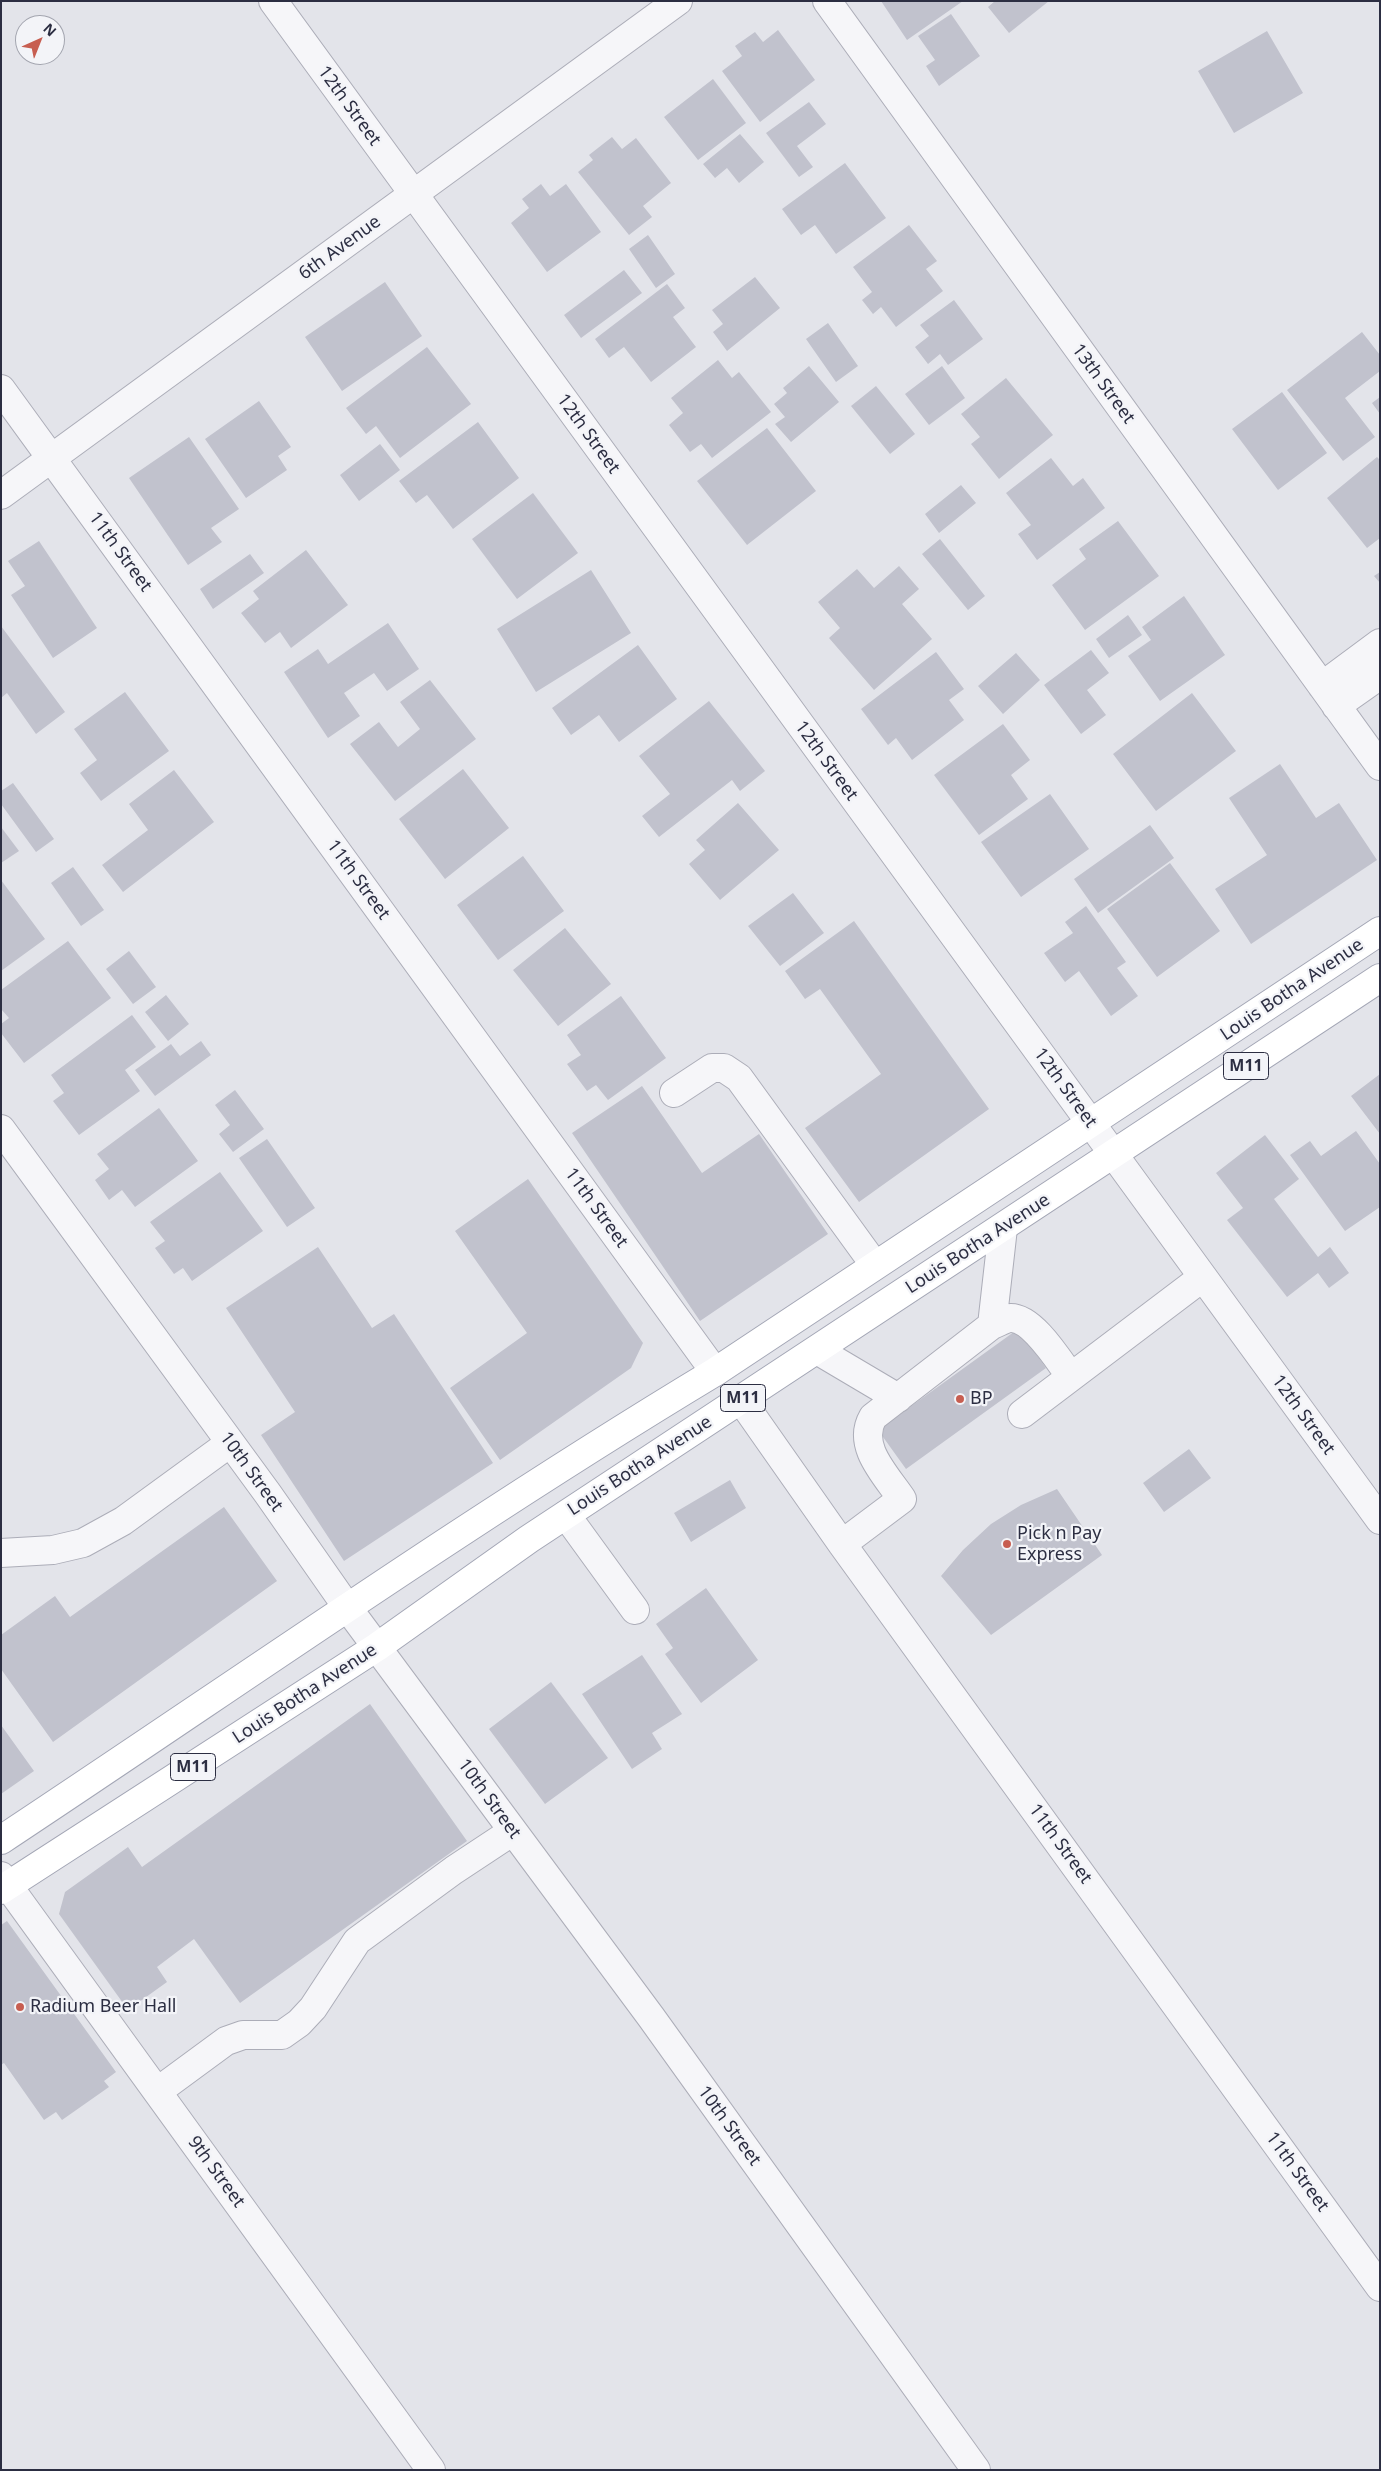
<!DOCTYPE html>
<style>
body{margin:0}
#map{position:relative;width:1381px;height:2471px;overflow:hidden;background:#e3e4ea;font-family:"Noto Sans",sans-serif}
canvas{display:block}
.frame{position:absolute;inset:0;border:2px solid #2c2e42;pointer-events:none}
.north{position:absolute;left:15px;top:15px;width:50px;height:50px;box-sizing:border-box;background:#f3f4f8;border:1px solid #a3a5af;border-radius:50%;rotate:44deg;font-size:14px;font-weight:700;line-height:20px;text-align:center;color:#2c2e42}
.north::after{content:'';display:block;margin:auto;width:18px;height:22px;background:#c75e51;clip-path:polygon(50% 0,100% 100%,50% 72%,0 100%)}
</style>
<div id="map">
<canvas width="1381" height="2471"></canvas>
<div class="frame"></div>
<div class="north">N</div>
</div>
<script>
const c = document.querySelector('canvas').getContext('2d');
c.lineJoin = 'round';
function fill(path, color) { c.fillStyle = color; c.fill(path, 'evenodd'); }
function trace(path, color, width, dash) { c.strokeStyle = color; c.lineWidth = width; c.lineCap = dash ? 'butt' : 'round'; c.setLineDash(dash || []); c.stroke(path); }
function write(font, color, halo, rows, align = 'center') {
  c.font = font + ' "Noto Sans",sans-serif'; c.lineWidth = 4.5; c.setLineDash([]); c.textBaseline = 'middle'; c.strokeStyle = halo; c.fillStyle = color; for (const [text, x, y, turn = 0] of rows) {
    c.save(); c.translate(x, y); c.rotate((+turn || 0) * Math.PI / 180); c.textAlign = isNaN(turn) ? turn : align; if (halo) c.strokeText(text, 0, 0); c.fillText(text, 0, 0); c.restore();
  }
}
fill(new Path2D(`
 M 881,1 L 963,1 L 907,40 Z
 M 995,1 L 1049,1 L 1009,33 L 988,7 Z
 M 951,14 L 980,56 L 939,86 L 926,66 L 935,60 L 918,36 Z
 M 778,30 L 815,80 L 760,122 L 722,71 L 742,56 L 735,46 L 755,32 L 763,42 Z
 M 1267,31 L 1303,93 L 1234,133 L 1198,71 Z
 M 713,79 L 746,123 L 698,160 L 664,117 Z
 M 809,102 L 826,124 L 797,146 L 813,167 L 799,177 L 766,133 Z
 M 740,134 L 764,162 L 739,183 L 727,168 L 715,178 L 703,164 Z
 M 612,137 L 622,149 L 636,138 L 671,183 L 643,206 L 652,217 L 629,235 L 578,172 L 593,160 L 589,155 Z
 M 845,163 L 886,218 L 836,254 L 815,225 L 801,235 L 782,209 Z
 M 541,184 L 550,196 L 566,184 L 601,232 L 547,272 L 511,223 L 529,208 L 522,199 Z
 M 909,225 L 937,261 L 926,269 L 943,291 L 896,327 L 881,307 L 873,314 L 862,300 L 872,292 L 853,267 Z
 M 648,235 L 675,274 L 656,288 L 629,249 Z
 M 624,270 L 642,293 L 581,338 L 564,315 Z
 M 755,277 L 780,308 L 727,351 L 713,332 L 723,324 L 712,310 Z
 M 385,282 L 422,336 L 342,391 L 305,337 Z
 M 667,284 L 685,308 L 673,317 L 696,347 L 651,382 L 624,347 L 609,358 L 595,339 Z
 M 954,300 L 983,339 L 948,365 L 940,354 L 928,364 L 915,347 L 929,336 L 920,325 Z
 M 828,323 L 858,366 L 836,382 L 806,339 Z
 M 1362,332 L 1380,355 L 1380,371 L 1345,398 L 1375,437 L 1343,461 L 1287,390 Z
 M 427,347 L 471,404 L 400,458 L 376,426 L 366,434 L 346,408 Z
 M 718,360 L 732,378 L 739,372 L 771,412 L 712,458 L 701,444 L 690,452 L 669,425 L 683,413 L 671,398 Z
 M 809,366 L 839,402 L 791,442 L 775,424 L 785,417 L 774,404 L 787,393 L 783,388 Z
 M 942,366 L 965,398 L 929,425 L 905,394 Z
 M 1006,378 L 1053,435 L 999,479 L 971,444 L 980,437 L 961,414 Z
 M 876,386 L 915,434 L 890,454 L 851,406 Z
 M 1282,392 L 1327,453 L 1278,490 L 1232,429 Z
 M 1380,397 L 1380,414 L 1372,403 Z
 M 259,401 L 291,447 L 278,456 L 287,470 L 246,498 L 205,439 Z
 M 478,422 L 519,478 L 453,529 L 427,495 L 416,503 L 399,481 Z
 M 767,428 L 816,491 L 747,545 L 697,481 Z
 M 189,437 L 239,509 L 211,528 L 222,542 L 188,565 L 129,478 Z
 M 380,444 L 400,470 L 359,501 L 340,475 Z
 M 1377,457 L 1380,460 L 1380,538 L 1367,548 L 1327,498 Z
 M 1051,458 L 1073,486 L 1083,478 L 1105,508 L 1037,560 L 1018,534 L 1031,525 L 1006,493 Z
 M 961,485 L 976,503 L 939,533 L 925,514 Z
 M 533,493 L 578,553 L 517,599 L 472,539 Z
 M 1118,521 L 1159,576 L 1085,630 L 1052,585 L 1086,559 L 1079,549 Z
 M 940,539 L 985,596 L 968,610 L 922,554 Z
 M 39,541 L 97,628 L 53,658 L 11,595 L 25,586 L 8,561 Z
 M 306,550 L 348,605 L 291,648 L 280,632 L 265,643 L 241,613 L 259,599 L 253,591 Z
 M 250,554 L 264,573 L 213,609 L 200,589 Z
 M 899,566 L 919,589 L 902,604 L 932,639 L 874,690 L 829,638 L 840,628 L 818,602 L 857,569 L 874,588 Z
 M 591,570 L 631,633 L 536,692 L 497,629 Z
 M 1380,572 L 1380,583 L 1374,576 Z
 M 1184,596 L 1225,655 L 1160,701 L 1128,656 L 1151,640 L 1142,627 Z
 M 1128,615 L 1142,635 L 1109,658 L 1096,639 Z
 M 388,623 L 419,669 L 387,691 L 374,673 L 344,693 L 360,716 L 328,738 L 284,672 L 318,649 L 328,664 Z
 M 1,626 L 65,712 L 36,734 L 7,693 L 1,698 Z
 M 638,645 L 677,699 L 619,742 L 599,715 L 571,735 L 552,708 Z
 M 1091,650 L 1109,673 L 1087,690 L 1106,715 L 1081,734 L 1044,685 Z
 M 936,652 L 964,689 L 949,700 L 964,720 L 912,760 L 896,738 L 888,745 L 861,709 Z
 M 1016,653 L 1040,680 L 1003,714 L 978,686 Z
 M 430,680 L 476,739 L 395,801 L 350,744 L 379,722 L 398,747 L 420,729 L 400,702 Z
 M 125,692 L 169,751 L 101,801 L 80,773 L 97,760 L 74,729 Z
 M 1192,693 L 1236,751 L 1156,811 L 1113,754 Z
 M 709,701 L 765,771 L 740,791 L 732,780 L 659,837 L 642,816 L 670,794 L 639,756 Z
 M 1003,724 L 1030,760 L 1011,775 L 1028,799 L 979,835 L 934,775 Z
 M 1280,764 L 1316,818 L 1339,803 L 1377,860 L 1251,944 L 1215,889 L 1267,855 L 1229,798 Z
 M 463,769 L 509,828 L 445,879 L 399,819 Z
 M 174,770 L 214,822 L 123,892 L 102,865 L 148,830 L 129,804 Z
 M 13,783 L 54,839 L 36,852 L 1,804 L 1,791 Z
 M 1050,794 L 1089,849 L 1021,897 L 981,842 Z
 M 738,803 L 779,850 L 720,900 L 689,864 L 705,850 L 696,840 Z
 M 1150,825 L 1174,858 L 1098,913 L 1074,879 Z
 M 1,827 L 19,851 L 1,863 Z
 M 523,856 L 564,911 L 498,960 L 457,905 Z
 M 1170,863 L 1220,931 L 1157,977 L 1107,909 Z
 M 73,867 L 104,910 L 81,926 L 51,883 Z
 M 1,880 L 45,939 L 1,971 Z
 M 793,893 L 824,933 L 780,966 L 748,926 Z
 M 1086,906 L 1126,962 L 1117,968 L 1138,996 L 1111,1016 L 1079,971 L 1065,982 L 1044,953 L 1073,933 L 1065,922 Z
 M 854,921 L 989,1109 L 859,1202 L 805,1128 L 881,1074 L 820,989 L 805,999 L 785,971 Z
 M 565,928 L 611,984 L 558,1026 L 513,970 Z
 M 68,941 L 111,998 L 24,1063 L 1,1033 L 1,1024 L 9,1018 L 1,1009 L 1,990 Z
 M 129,951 L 156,987 L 133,1004 L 106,969 Z
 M 166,995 L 189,1024 L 168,1041 L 145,1012 Z
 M 621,996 L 666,1058 L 608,1100 L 596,1085 L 587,1091 L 567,1064 L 581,1055 L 567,1035 Z
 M 132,1015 L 156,1047 L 125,1070 L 140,1091 L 79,1135 L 53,1101 L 64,1093 L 51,1075 Z
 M 201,1041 L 211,1055 L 155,1096 L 135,1070 L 171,1044 L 180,1056 Z
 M 1380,1074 L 1380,1134 L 1351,1096 Z
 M 642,1086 L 702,1173 L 759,1134 L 828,1234 L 700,1321 L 572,1133 Z
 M 235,1090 L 264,1129 L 233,1152 L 219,1134 L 230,1125 L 215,1105 Z
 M 159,1108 L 198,1161 L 135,1207 L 122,1190 L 109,1200 L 95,1180 L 109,1169 L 97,1154 Z
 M 1356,1131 L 1380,1164 L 1380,1207 L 1345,1231 L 1290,1155 L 1310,1141 L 1321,1156 Z
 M 1265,1135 L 1299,1179 L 1274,1199 L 1318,1257 L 1330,1247 L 1349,1273 L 1329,1288 L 1318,1273 L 1287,1297 L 1227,1220 L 1243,1208 L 1216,1173 Z
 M 267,1139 L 315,1208 L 287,1227 L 239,1158 Z
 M 220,1172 L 263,1231 L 192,1281 L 183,1268 L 174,1274 L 155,1248 L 165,1241 L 150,1222 Z
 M 528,1179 L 643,1343 L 631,1368 L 500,1460 L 450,1388 L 527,1333 L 455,1231 Z
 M 318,1247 L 372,1328 L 394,1314 L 493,1463 L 344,1561 L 261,1435 L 295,1412 L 226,1308 Z
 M 1018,1329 L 1046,1368 L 906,1469 L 878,1430 Z
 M 1189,1449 L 1211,1478 L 1164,1512 L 1143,1483 Z
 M 730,1480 L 746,1508 L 691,1542 L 674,1513 Z
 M 1057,1489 L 1102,1555 L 991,1635 L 941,1576 L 963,1550 L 991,1524 L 1021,1505 Z
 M 224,1507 L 277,1581 L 53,1742 L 1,1669 L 1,1635 L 55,1596 L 70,1617 Z
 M 706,1588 L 758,1660 L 701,1703 L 665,1654 L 673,1648 L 656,1624 Z
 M 642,1655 L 682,1714 L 652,1733 L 662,1749 L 632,1769 L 582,1694 Z
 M 551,1682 L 608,1758 L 545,1804 L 489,1729 Z
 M 370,1704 L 467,1841 L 240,2003 L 194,1939 L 157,1967 L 167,1982 L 128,2010 L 59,1914 L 65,1892 L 128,1847 L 142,1867 Z
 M 1,1725 L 34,1771 L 1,1794 Z
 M 7,1921 L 116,2072 L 104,2081 L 109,2087 L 62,2120 L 56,2112 L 44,2120 L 4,2063 L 1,2065 L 1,1925 Z`), '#c1c2cd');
const minor = new Path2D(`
 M 273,1 L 1380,1520
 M 827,1 L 1380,766
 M 1,389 L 715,1372
 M 1,495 L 678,1
 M 1322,686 L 1380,643
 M 1336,706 L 1380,675
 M 674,1093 L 712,1068 L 724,1068 L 739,1078 L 874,1264
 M 1,1129 L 268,1494 L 347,1607 L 651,2017 L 976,2470
 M 992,1325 L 1003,1228
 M 817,1350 L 898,1398
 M 741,1400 L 842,1544 L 1380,2287
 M 1022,1414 L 1203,1277
 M 566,1515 L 635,1610
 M 842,1544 L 902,1499 C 886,1475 856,1446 873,1417 L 992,1325 C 998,1323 1005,1318 1011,1318 C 1033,1318 1059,1361 1071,1377
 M 1,1553 L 53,1550 L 83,1543 L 123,1521 L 230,1443
 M 1,1876 L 431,2470
 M 158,2091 L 226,2041 L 243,2035 L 282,2035 L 299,2023 L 313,2008 L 357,1941 L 454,1870 L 513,1831`);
const major = new Path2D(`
 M 1,1840 C 238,1683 471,1519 715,1372 L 1380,931
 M 1,1890 L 377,1647 L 529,1539 L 1380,978`);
trace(minor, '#acadb8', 30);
trace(major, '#a3a6b5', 30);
trace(minor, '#f6f6f9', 28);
trace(major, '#fff', 28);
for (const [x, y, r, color] of [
 [960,1399,5,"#c75e51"],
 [1007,1544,5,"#c75e51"],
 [20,2007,5,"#c75e51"]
]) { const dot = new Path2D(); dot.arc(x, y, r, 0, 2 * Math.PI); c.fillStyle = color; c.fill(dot); trace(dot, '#f3f4f8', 2); }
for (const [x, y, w] of [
 [1246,1066,45],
 [743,1398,45],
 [193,1767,45]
]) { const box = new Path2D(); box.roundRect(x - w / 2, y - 13.5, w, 27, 4); c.fillStyle = '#f3f4f8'; c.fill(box); trace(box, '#2c2e42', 1); }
write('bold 16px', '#2c2e42', null, [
 ["M11",1246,1066],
 ["M11",743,1398],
 ["M11",193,1767]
]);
write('18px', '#2c2e42', '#f3f4f8', [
 ["12th Street",349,106,54],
 ["6th Avenue",340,248,-36],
 ["13th Street",1103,384,54],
 ["12th Street",588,434,54],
 ["11th Street",120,552,54],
 ["12th Street",826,761,54],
 ["11th Street",358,880,54],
 ["Louis Botha Avenue",1292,990,-34],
 ["12th Street",1065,1088,54],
 ["11th Street",596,1208,54],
 ["Louis Botha Avenue",978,1244,-33],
 ["12th Street",1303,1415,54],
 ["Louis Botha Avenue",640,1466,-33],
 ["10th Street",251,1472,54],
 ["Louis Botha Avenue",305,1694,-33],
 ["10th Street",489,1799,54],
 ["11th Street",1060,1844,54],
 ["10th Street",729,2126,54],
 ["9th Street",216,2172,54],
 ["11th Street",1297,2172,54]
]);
write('18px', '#2c2e42', '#f3f4f8', [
 ["BP",970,1399],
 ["Pick n Pay",1017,1534],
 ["Express",1017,1555],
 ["Radium Beer Hall",30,2007]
], 'left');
</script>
